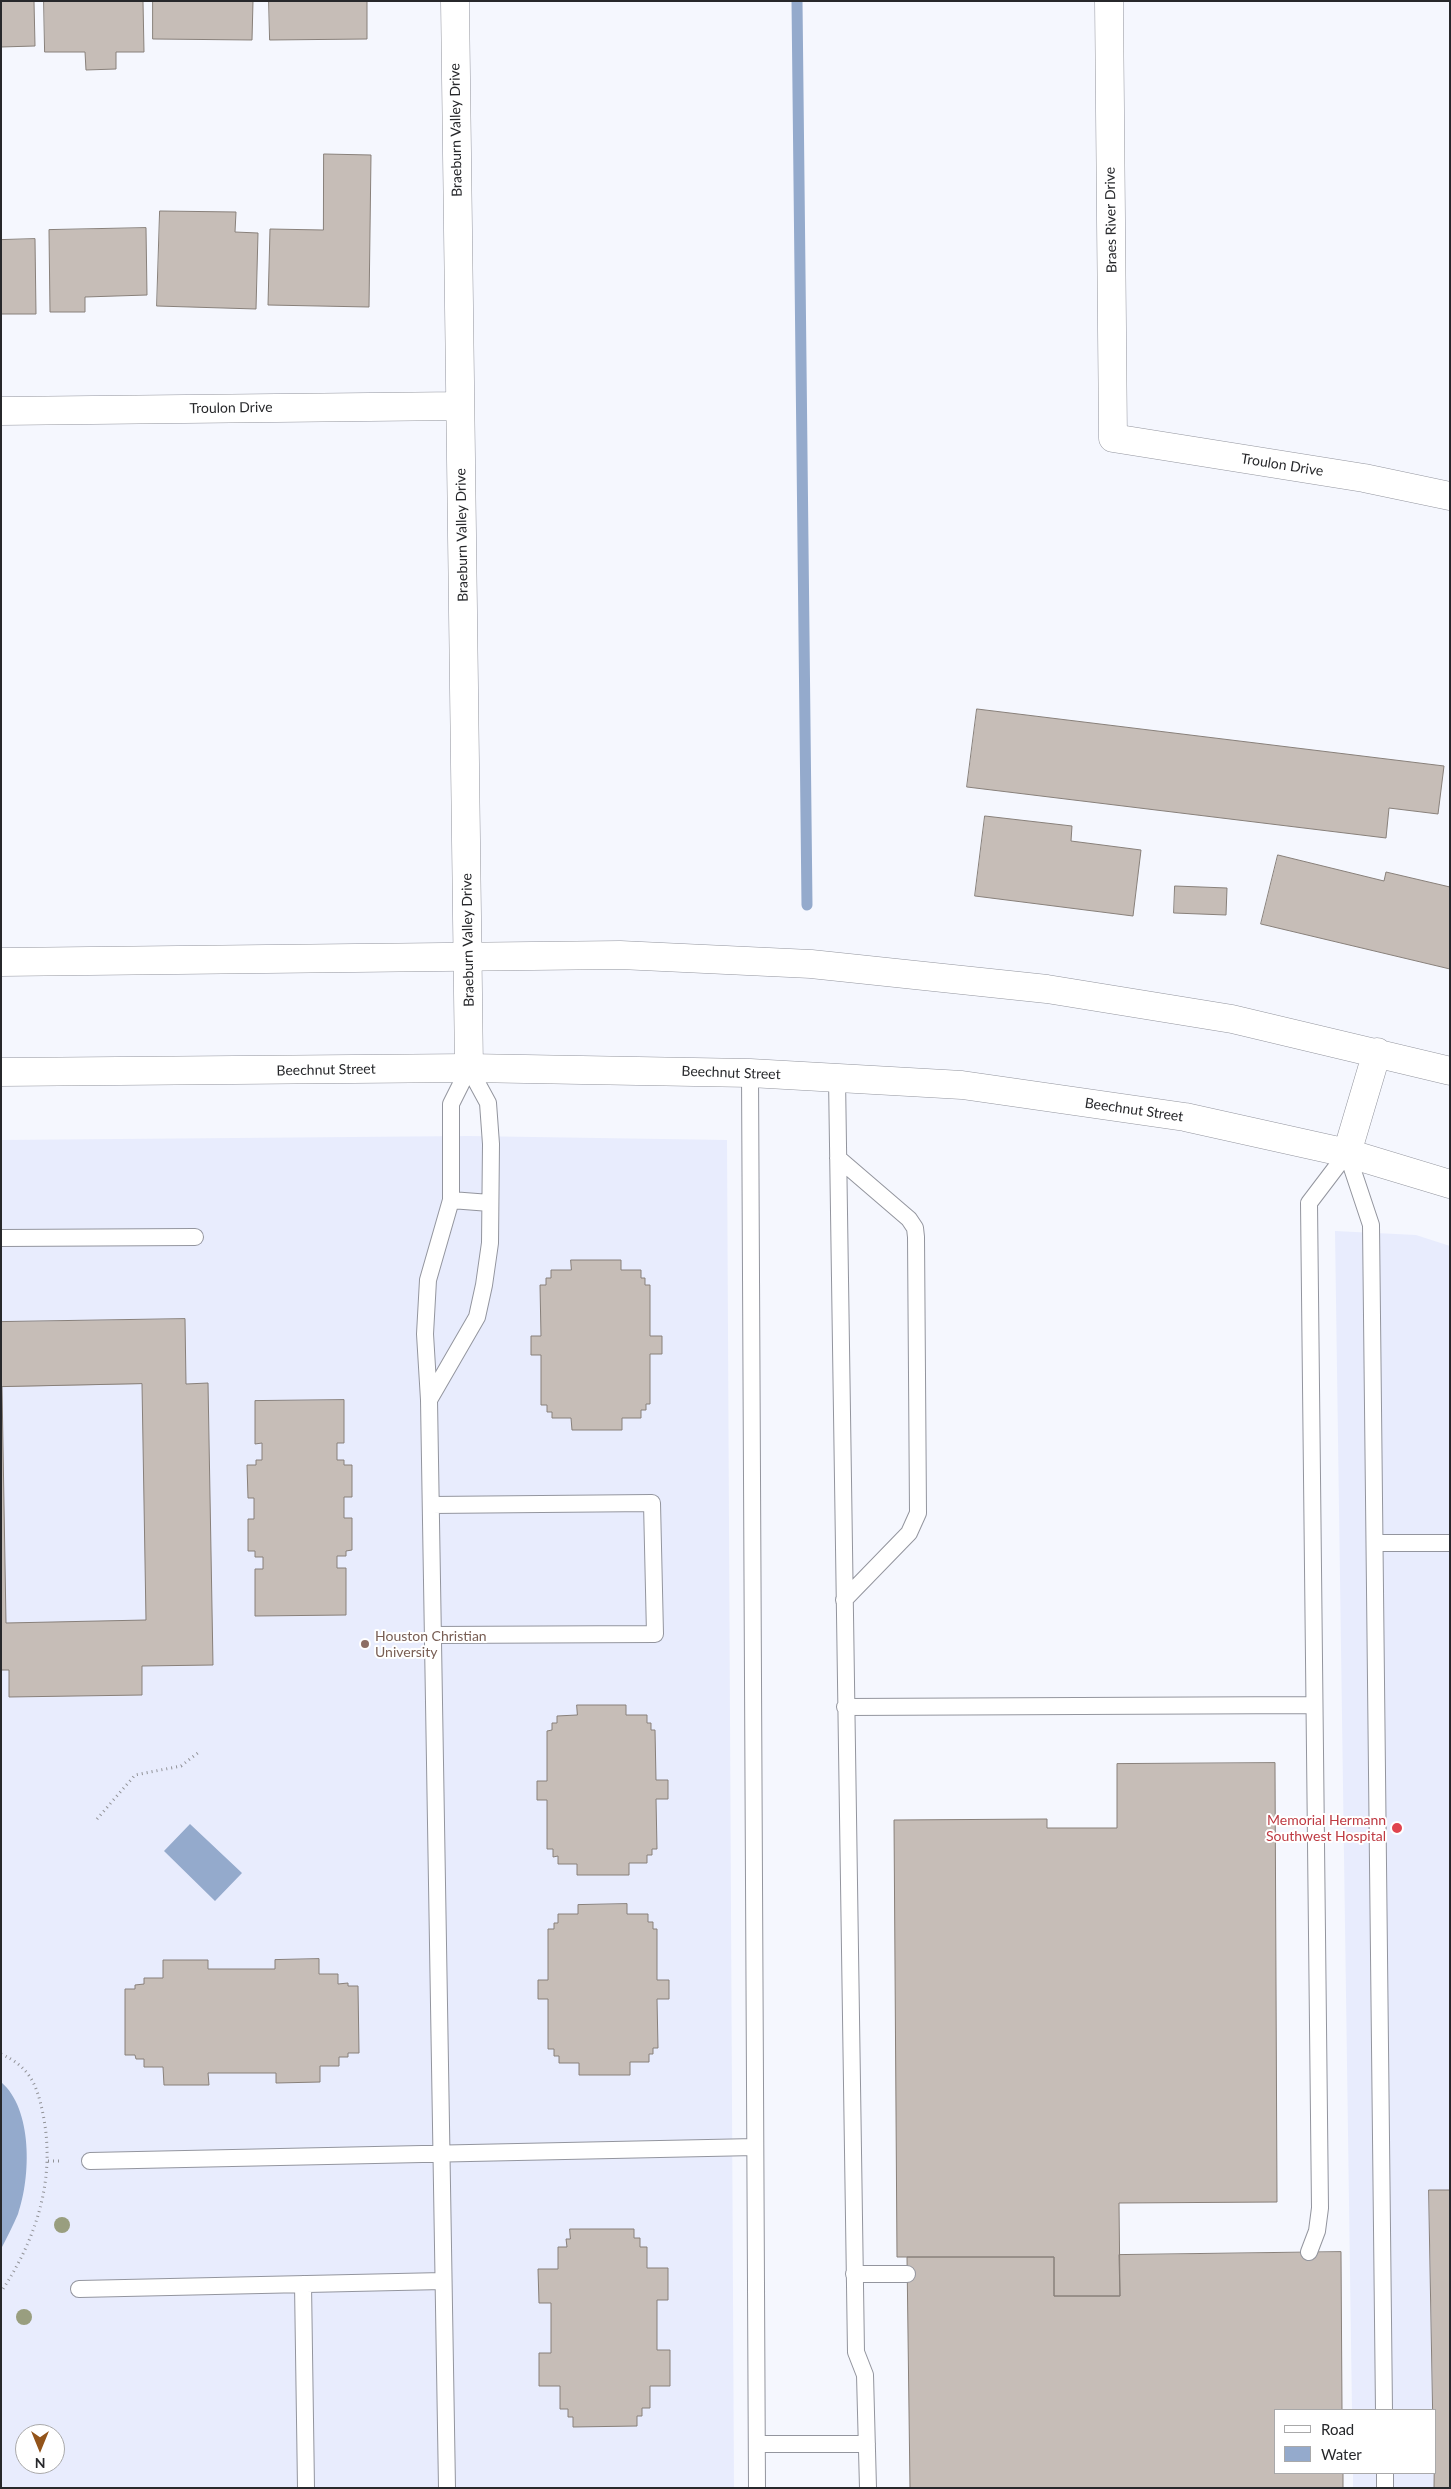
<!DOCTYPE html>
<style>
body{margin:0}
#map{position:relative;width:1451px;height:2489px;overflow:hidden;background:#f5f7fe;font-family:Lato,sans-serif}
canvas{display:block}
.frame{position:absolute;inset:0;border:2px solid #27282b;pointer-events:none}
.legend{position:absolute;left:1274px;top:2409px;width:162px;height:65px;box-sizing:border-box;background:#fff;border:1px solid #a9a9aa;margin:0;padding:6px 9px;list-style:none;font-size:15px;color:#27282b}
.legend li{display:flex;align-items:center;gap:10px;height:25px}
.legend b{width:25px;border:1px solid #a9a9aa}
.north{position:absolute;left:15px;top:2424px;width:50px;height:50px;box-sizing:border-box;background:#fff;border:1px solid #a9a9aa;border-radius:50%;rotate:180deg;font-size:14px;font-weight:700;line-height:20px;text-align:center;color:#27282b}
.north::after{content:'';display:block;margin:auto;width:18px;height:22px;background:#93541b;clip-path:polygon(50% 0,100% 100%,50% 72%,0 100%)}
</style>
<div id="map">
<canvas width="1451" height="2489"></canvas>
<div class="frame"></div>
<ul class="legend">
<li><b style="height:6px;background:#fff"></b>Road</li>
<li><b style="height:14px;background:#94aacc"></b>Water</li>
</ul>
<div class="north">N</div>
</div>
<script>
const c = document.querySelector('canvas').getContext('2d');
c.lineJoin = 'round';
function fill(path, color) { c.fillStyle = color; c.fill(path, 'evenodd'); }
function trace(path, color, width, dash) { c.strokeStyle = color; c.lineWidth = width; c.lineCap = dash ? 'butt' : 'round'; c.setLineDash(dash || []); c.stroke(path); }
function write(font, color, halo, rows, align = 'center') {
  c.font = font + ' Lato,sans-serif'; c.lineWidth = 4; c.setLineDash([]); c.textBaseline = 'middle'; c.strokeStyle = halo; c.fillStyle = color; for (const [text, x, y, turn = 0] of rows) {
    c.save(); c.translate(x, y); c.rotate((+turn || 0) * Math.PI / 180); c.textAlign = isNaN(turn) ? turn : align; if (halo) c.strokeText(text, 0, 0); c.fillText(text, 0, 0); c.restore();
  }
}
fill(new Path2D(`
 M 469,1136 L 727,1140 L 734,2488 L 1,2488 L 1,1140 ZM 25,2434 L 55,2434 L 55,2464 L 25,2464 Z
 M 1335,1231 L 1416,1235 L 1450,1246 L 1450,2488 L 1353,2488 L 1353,2473 L 1435,2473 L 1435,2410 L 1352,2410 Z`), '#e8ecfd');
fill(new Path2D(`
 M 190,1824 L 242,1873 L 215,1901 L 164,1851 Z
 M 1,2082 C 33,2109 31,2177 18,2214 C 13,2226 7,2237 1,2249 Z`), '#94aacc');
trace(new Path2D(`
 M 797,1 L 807,905`), '#94aacc', 11);
const building = new Path2D(`
 M 1,1 L 34,1 L 35,46 L 1,47 Z
 M 44,1 L 143,1 L 144,52 L 116,52 L 116,69 L 86,70 L 85,52 L 45,52 Z
 M 153,1 L 253,1 L 252,40 L 153,39 Z
 M 269,1 L 367,1 L 367,39 L 270,40 Z
 M 324,154 L 371,155 L 369,307 L 268,305 L 270,229 L 323,230 Z
 M 160,211 L 236,212 L 235,232 L 258,233 L 256,309 L 157,306 Z
 M 146,228 L 147,295 L 85,297 L 85,312 L 50,312 L 49,230 Z
 M 35,239 L 36,314 L 1,314 L 1,240 Z
 M 977,709 L 1444,766 L 1438,814 L 1389,808 L 1386,838 L 967,787 Z
 M 985,816 L 1072,826 L 1071,841 L 1141,850 L 1133,916 L 975,896 Z
 M 1278,855 L 1384,881 L 1386,872 L 1450,887 L 1450,969 L 1261,924 Z
 M 1175,886 L 1227,888 L 1226,915 L 1174,913 Z
 M 571,1260 L 621,1260 L 621,1270 L 641,1270 L 641,1278 L 645,1278 L 645,1285 L 650,1285 L 650,1336 L 662,1336 L 662,1354 L 650,1354 L 650,1404 L 646,1404 L 646,1410 L 641,1410 L 641,1418 L 622,1418 L 622,1430 L 572,1430 L 571,1418 L 552,1418 L 552,1412 L 547,1412 L 547,1405 L 541,1405 L 541,1355 L 531,1355 L 531,1336 L 541,1336 L 540,1285 L 546,1285 L 546,1278 L 551,1278 L 551,1270 L 571,1270 Z
 M 185,1319 L 186,1384 L 208,1383 L 213,1665 L 142,1666 L 142,1695 L 9,1697 L 9,1670 L 1,1670 L 1,1322 ZM 142,1384 L 146,1620 L 6,1623 L 2,1387 Z
 M 344,1400 L 344,1443 L 337,1443 L 337,1460 L 344,1460 L 344,1465 L 352,1465 L 352,1497 L 344,1497 L 344,1518 L 352,1518 L 352,1550 L 346,1551 L 346,1556 L 337,1556 L 337,1568 L 346,1568 L 346,1615 L 255,1616 L 255,1569 L 263,1569 L 263,1557 L 255,1557 L 255,1551 L 248,1551 L 248,1519 L 254,1519 L 254,1498 L 248,1498 L 247,1465 L 256,1465 L 256,1460 L 262,1460 L 262,1443 L 255,1444 L 255,1401 Z
 M 577,1705 L 626,1705 L 626,1715 L 647,1715 L 647,1723 L 651,1723 L 651,1730 L 655,1730 L 656,1780 L 668,1780 L 668,1799 L 656,1799 L 657,1849 L 652,1849 L 652,1855 L 647,1855 L 647,1863 L 629,1863 L 629,1875 L 577,1875 L 577,1864 L 558,1864 L 558,1856 L 553,1857 L 553,1849 L 547,1849 L 547,1800 L 537,1800 L 537,1781 L 547,1781 L 547,1731 L 552,1730 L 552,1723 L 557,1723 L 557,1716 L 577,1715 Z
 M 1275,1763 L 1277,2202 L 1119,2203 L 1120,2296 L 1054,2296 L 1054,2257 L 897,2257 L 894,1820 L 1047,1819 L 1047,1828 L 1117,1828 L 1117,1764 Z
 M 627,1904 L 627,1914 L 648,1914 L 648,1922 L 653,1922 L 653,1929 L 657,1929 L 657,1980 L 669,1980 L 669,1999 L 657,1999 L 658,2048 L 653,2048 L 653,2054 L 649,2054 L 649,2062 L 630,2062 L 630,2075 L 579,2075 L 579,2063 L 559,2063 L 559,2056 L 554,2056 L 554,2049 L 548,2049 L 548,1999 L 538,1999 L 538,1980 L 548,1980 L 548,1929 L 554,1929 L 554,1923 L 558,1923 L 558,1914 L 578,1914 L 578,1905 Z
 M 319,1959 L 319,1974 L 338,1974 L 338,1984 L 348,1983 L 348,1986 L 358,1986 L 359,2053 L 348,2053 L 348,2057 L 339,2057 L 339,2066 L 320,2066 L 320,2082 L 276,2083 L 276,2073 L 208,2073 L 209,2085 L 164,2085 L 163,2067 L 144,2067 L 144,2059 L 136,2059 L 135,2055 L 125,2055 L 125,1989 L 135,1989 L 135,1985 L 144,1984 L 144,1978 L 163,1978 L 163,1960 L 208,1960 L 208,1969 L 275,1969 L 275,1960 Z
 M 1429,2190 L 1450,2190 L 1450,2488 L 1434,2488 L 1435,2410 L 1433,2410 Z
 M 570,2229 L 634,2229 L 634,2238 L 640,2238 L 640,2247 L 647,2247 L 647,2268 L 668,2268 L 668,2300 L 657,2300 L 657,2350 L 670,2350 L 670,2386 L 650,2386 L 650,2408 L 642,2408 L 642,2416 L 637,2416 L 637,2426 L 573,2427 L 573,2417 L 568,2417 L 568,2409 L 560,2409 L 560,2386 L 539,2386 L 539,2353 L 551,2353 L 551,2303 L 539,2303 L 538,2269 L 558,2269 L 558,2247 L 567,2247 L 566,2239 L 570,2239 Z
 M 1341,2252 L 1342,2410 L 1275,2410 L 1275,2473 L 1343,2473 L 1343,2488 L 910,2488 L 907,2257 L 1054,2257 L 1054,2296 L 1120,2296 L 1119,2255 Z`);
fill(building, '#c6bdb7');
trace(building, '#88807a', 1);
const lane = new Path2D(`
 M 750,1073 L 757,2488
 M 837,1078 L 856,2352 L 865,2375 L 868,2488
 M 1347,1153 L 1371,1225 L 1384,2410
 M 838,1158 L 909,1219 L 915,1228 L 916,1237 L 918,1513 L 909,1533 L 844,1600
 M 451,1200 L 490,1203
 M 1,1238 L 195,1237
 M 429,1400 L 477,1317 L 484,1285 L 490,1243 L 491,1144 L 488,1103 L 469,1068
 M 431,1505 L 652,1503 L 655,1634 L 433,1635
 M 1375,1543 L 1450,1543
 M 845,1707 L 1314,1705
 M 90,2161 L 755,2147
 M 1309,2252 L 1317,2231 L 1320,2208 L 1309,1203 L 1347,1153
 M 854,2274 L 907,2274
 M 303,2284 L 306,2488
 M 79,2289 L 443,2281
 M 757,2444 L 867,2444
 M 1385,2473 L 1385,2488
 M 447,2488 L 429,1400 L 425,1334 L 428,1280 L 451,1200 L 451,1104 L 469,1068`);
const street = new Path2D(`
 M 455,1 L 469,1068
 M 1109,1 L 1113,438 L 1364,478 L 1450,496
 M 1,411 L 460,406`);
const secondary = new Path2D(`
 M 1,962 L 620,955 L 811,964 L 1047,989 L 1232,1019 L 1450,1071
 M 1,1072 L 469,1068 L 750,1073 L 962,1085 L 1185,1117 L 1347,1153 L 1450,1184
 M 1347,1153 L 1377,1052`);
trace(lane, '#93959e', 18);
trace(street, '#93959e', 29);
trace(secondary, '#93959e', 29);
trace(new Path2D(`
 M 97,1819 L 135,1775 L 181,1766 L 199,1752
 M 1,2054 C 30,2067 37,2085 43,2114 C 56,2178 37,2238 1,2292
 M 48,2161 L 63,2161`), '#929398', 3, [1, 4]);
trace(lane, '#fff', 16);
trace(street, '#fff', 28);
trace(secondary, '#fff', 28);
c.fillStyle = '#999e7f';
for (const [x, y] of [
 [62,2225],
 [24,2317]
]) { c.beginPath(); c.arc(x, y, 8, 0, 2 * Math.PI); c.fill(); }
for (const [x, y, r, color] of [
 [365,1644,5,"#8d6e63"],
 [1397,1828,6,"#e0444e"]
]) { const dot = new Path2D(); dot.arc(x, y, r, 0, 2 * Math.PI); c.fillStyle = color; c.fill(dot); trace(dot, '#fff', 2); }
write('14px', '#27282b', '#fff', [
 ["Braeburn Valley Drive",456,130,-91],
 ["Braes River Drive",1111,220,-91],
 ["Troulon Drive",231,408,-1],
 ["Troulon Drive",1282,465,9],
 ["Braeburn Valley Drive",462,535,-91],
 ["Braeburn Valley Drive",468,940,-91],
 ["Beechnut Street",326,1070,-1],
 ["Beechnut Street",731,1073,2],
 ["Beechnut Street",1134,1110,8]
]);
write('14px', '#785e54', '#fff', [
 ["Houston Christian",375,1636],
 ["University",375,1652]
], 'left');
write('14px', '#be3a42', '#fff', [
 ["Memorial Hermann",1386,1820],
 ["Southwest Hospital",1386,1836]
], 'right');
</script>
